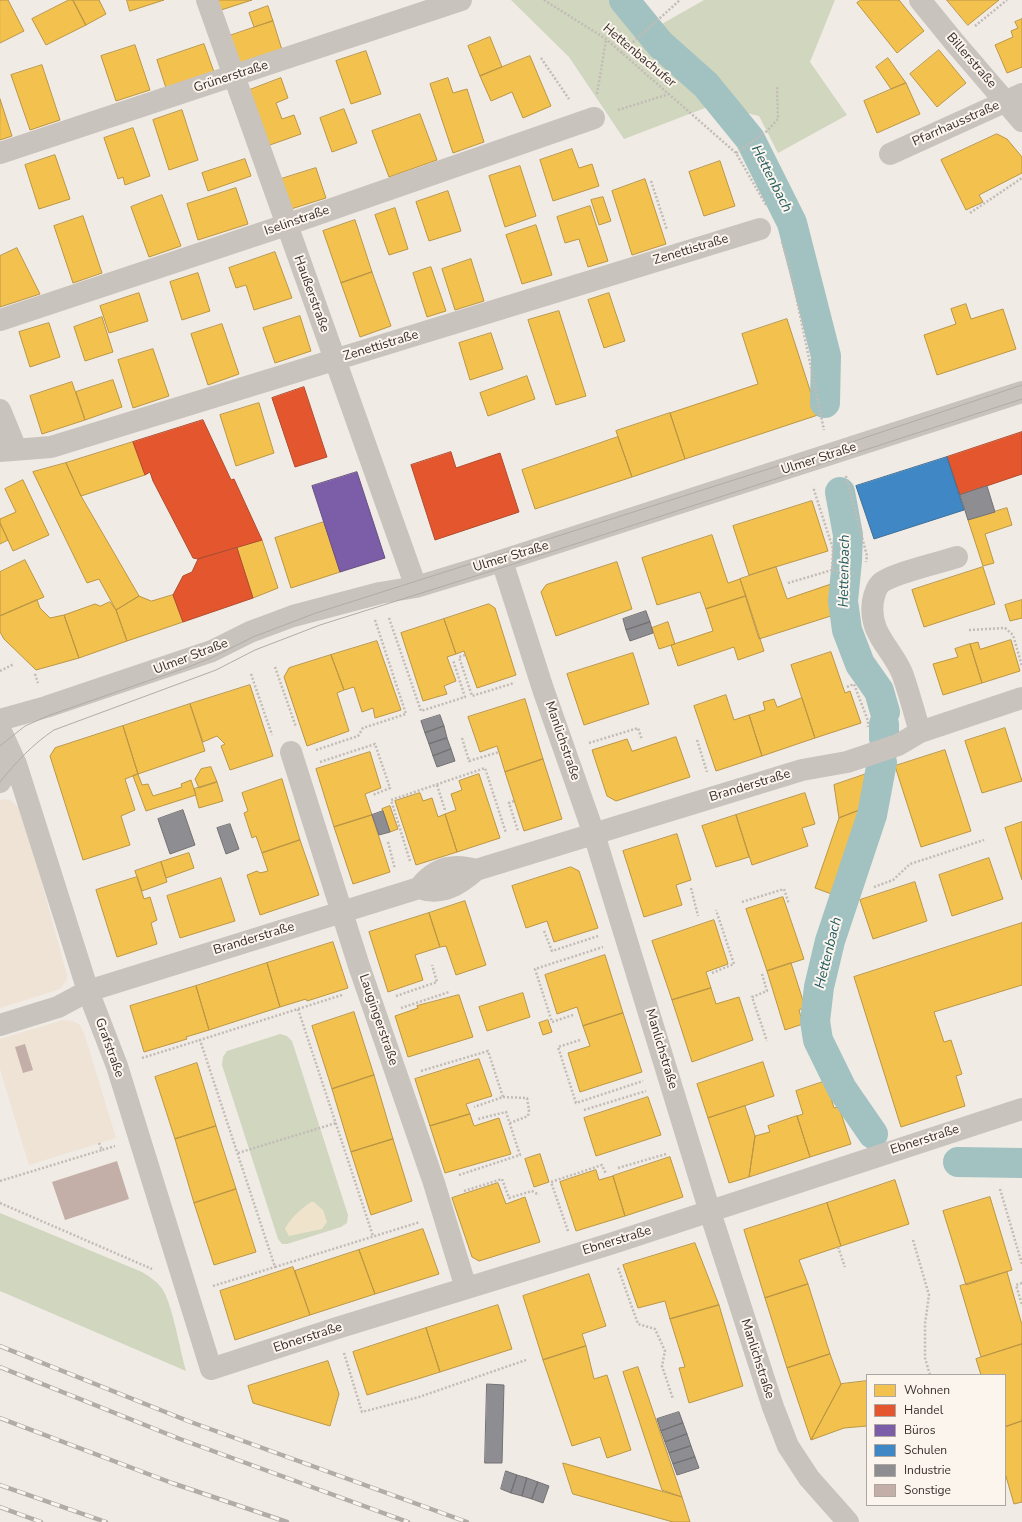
<!DOCTYPE html>
<meta charset="utf-8">
<style>
body{margin:0}
#map{position:relative;width:1022px;height:1522px;overflow:hidden;background:#f0ebe5;font-family:"Nunito Sans",sans-serif}
canvas{display:block}
.legend{position:absolute;left:866px;top:1374px;width:140px;height:132px;box-sizing:border-box;background:#fbf5ee;border:1px solid #aea6a0;margin:0;padding:5px 7px;list-style:none;font-size:12px;color:#3b302b}
.legend li{display:flex;align-items:center;gap:8px;height:20px}
.legend b{width:20px;border:1px solid #aea6a0}
</style>
<div id="map">
<canvas width="1022" height="1522"></canvas>
<ul class="legend">
<li><b style="height:11px;background:#f2c14e"></b>Wohnen</li>
<li><b style="height:11px;background:#e4572e"></b>Handel</li>
<li><b style="height:11px;background:#7b5ea7"></b>Büros</li>
<li><b style="height:11px;background:#3f88c5"></b>Schulen</li>
<li><b style="height:11px;background:#8d8d92"></b>Industrie</li>
<li><b style="height:11px;background:#c3afa7"></b>Sonstige</li>
</ul>
</div>
<script>
const c = document.querySelector('canvas').getContext('2d');
c.lineJoin = 'round';
function fill(path, color) { c.fillStyle = color; c.fill(path, 'evenodd'); }
function trace(path, color, width, dash) { c.strokeStyle = color; c.lineWidth = width; c.lineCap = dash ? 'butt' : 'round'; c.setLineDash(dash || []); c.stroke(path); }
function write(font, color, halo, rows, align = 'center') {
  c.font = font + ' "Nunito Sans",sans-serif'; c.lineWidth = 4; c.setLineDash([]); c.textBaseline = 'middle'; c.strokeStyle = halo; c.fillStyle = color; for (const [text, x, y, turn = 0] of rows) {
    c.save(); c.translate(x, y); c.rotate((+turn || 0) * Math.PI / 180); c.textAlign = isNaN(turn) ? turn : align; if (halo) c.strokeText(text, 0, 0); c.fillText(text, 0, 0); c.restore();
  }
}
fill(new Path2D(`
 M 511,0 L 610,0 L 629,22 L 660,25 L 704,0 L 835,0 L 810,62 L 847,115 L 778,153 L 759,116 L 713,105 L 624,139 L 569,57 Z
 M 280,1034 L 287,1036 L 292,1041 L 348,1215 L 347,1223 L 341,1227 L 287,1244 L 282,1244 L 278,1239 L 222,1065 L 223,1057 L 227,1051 Z
 M 0,1213 L 142,1272 C 150,1277 158,1282 163,1290 C 173,1307 180,1350 186,1371 L 0,1291 Z`), '#d1d6bf');
fill(new Path2D(`
 M 311,1202 L 314,1202 L 323,1210 L 327,1222 L 322,1229 L 289,1236 L 285,1229 C 290,1218 301,1209 311,1202 Z`), '#efe3cc');
fill(new Path2D(`
 M 2,799 L 11,800 L 22,811 L 67,975 L 66,981 L 60,989 L 0,1008 L 0,801 Z
 M 63,1020 L 73,1021 L 80,1025 L 84,1033 L 116,1138 L 29,1165 L 0,1069 L 0,1039 Z`), '#eee3d5');
const homes = new Path2D(`
 M 0,0 L 8,0 L 24,31 L 0,43 Z
 M 69,0 L 73,0 L 86,25 L 46,45 L 32,19 Z
 M 73,0 L 99,0 L 106,14 L 86,25 Z
 M 127,0 L 164,0 L 130,11 Z
 M 214,0 L 252,0 L 218,11 Z
 M 861,0 L 899,0 L 924,31 L 897,53 L 857,3 Z
 M 947,0 L 999,0 L 968,25 Z
 M 268,6 L 273,21 L 254,27 L 249,13 Z
 M 1022,19 L 1022,67 L 1007,73 L 995,45 L 1013,37 L 1011,31 L 1018,28 L 1015,22 Z
 M 273,21 L 282,50 L 238,64 L 229,36 Z
 M 490,37 L 502,67 L 480,76 L 468,46 Z
 M 204,44 L 214,72 L 166,88 L 157,60 Z
 M 135,45 L 150,90 L 116,101 L 101,56 Z
 M 939,50 L 966,83 L 937,107 L 910,74 Z
 M 366,51 L 381,94 L 351,104 L 336,61 Z
 M 530,56 L 551,106 L 523,118 L 512,92 L 491,101 L 480,76 Z
 M 888,58 L 906,83 L 891,89 L 876,67 Z
 M 42,65 L 60,120 L 30,130 L 11,75 Z
 M 281,78 L 288,98 L 276,103 L 282,119 L 294,115 L 301,134 L 267,146 L 247,91 Z
 M 448,78 L 453,93 L 467,89 L 484,142 L 453,153 L 430,84 Z
 M 906,83 L 920,114 L 877,133 L 864,101 Z
 M 0,99 L 12,136 L 0,140 Z
 M 344,109 L 357,143 L 332,152 L 320,118 Z
 M 182,110 L 198,160 L 169,170 L 153,120 Z
 M 420,114 L 437,160 L 389,177 L 372,131 Z
 M 133,128 L 150,176 L 125,185 L 123,177 L 118,179 L 104,138 Z
 M 997,134 L 1007,139 L 1022,157 L 1022,173 L 979,195 L 983,202 L 966,210 L 941,160 Z
 M 572,149 L 579,168 L 592,164 L 599,186 L 553,201 L 540,160 Z
 M 55,155 L 70,199 L 39,209 L 25,165 Z
 M 245,159 L 251,176 L 208,191 L 202,173 Z
 M 720,161 L 735,206 L 704,216 L 689,172 Z
 M 520,166 L 536,216 L 505,227 L 489,176 Z
 M 316,168 L 326,198 L 291,209 L 281,179 Z
 M 645,179 L 666,244 L 632,255 L 612,191 Z
 M 236,188 L 248,224 L 198,240 L 187,204 Z
 M 448,191 L 461,231 L 429,241 L 416,202 Z
 M 162,195 L 181,246 L 149,257 L 131,207 Z
 M 603,197 L 611,221 L 599,225 L 591,200 Z
 M 590,206 L 608,261 L 588,267 L 579,239 L 565,243 L 557,217 Z
 M 395,208 L 408,249 L 389,255 L 375,215 Z
 M 83,216 L 102,273 L 73,283 L 54,226 Z
 M 355,220 L 372,272 L 341,283 L 323,231 Z
 M 536,225 L 552,275 L 522,284 L 506,235 Z
 M 17,248 L 40,294 L 0,307 L 0,256 Z
 M 275,252 L 292,298 L 254,310 L 246,285 L 236,288 L 229,268 Z
 M 471,259 L 484,301 L 455,310 L 442,269 Z
 M 431,267 L 446,311 L 427,317 L 413,273 Z
 M 372,272 L 391,326 L 360,337 L 341,283 Z
 M 198,273 L 210,311 L 182,320 L 170,282 Z
 M 139,293 L 148,321 L 109,333 L 100,306 Z
 M 609,293 L 625,341 L 604,348 L 588,300 Z
 M 966,304 L 971,319 L 1003,309 L 1016,349 L 937,375 L 924,335 L 956,324 L 951,309 Z
 M 559,311 L 586,396 L 556,405 L 528,320 Z
 M 300,316 L 311,351 L 275,363 L 263,328 Z
 M 102,317 L 113,352 L 85,361 L 74,327 Z
 M 787,319 L 818,415 L 685,459 L 670,413 L 758,384 L 742,334 Z
 M 49,323 L 60,357 L 30,367 L 19,332 Z
 M 222,324 L 239,374 L 208,385 L 191,334 Z
 M 491,333 L 503,369 L 470,380 L 459,343 Z
 M 153,349 L 169,396 L 133,408 L 118,360 Z
 M 527,376 L 535,399 L 488,416 L 480,393 Z
 M 113,380 L 122,407 L 85,420 L 76,392 Z
 M 72,382 L 85,420 L 42,434 L 30,396 Z
 M 259,403 L 274,453 L 236,466 L 220,415 Z
 M 670,413 L 685,459 L 632,477 L 616,431 Z
 M 618,437 L 632,477 L 535,509 L 522,470 Z
 M 133,442 L 145,475 L 81,496 L 66,463 Z
 M 66,463 L 81,496 L 139,596 L 116,610 L 99,579 L 87,583 L 33,472 Z
 M 23,480 L 49,535 L 13,551 L 0,523 L 0,519 L 16,512 L 5,489 Z
 M 812,501 L 828,551 L 749,575 L 733,526 Z
 M 1007,508 L 1012,525 L 985,534 L 994,563 L 983,566 L 968,520 Z
 M 324,522 L 340,572 L 291,588 L 275,538 Z
 M 0,523 L 8,540 L 0,544 Z
 M 712,535 L 728,583 L 740,579 L 746,596 L 706,609 L 700,592 L 657,605 L 642,558 Z
 M 262,540 L 278,588 L 253,598 L 237,548 Z
 M 25,560 L 44,597 L 0,616 L 0,572 Z
 M 617,562 L 632,609 L 556,636 L 541,592 L 546,585 Z
 M 776,567 L 787,599 L 837,582 L 837,614 L 759,639 L 740,579 Z
 M 983,567 L 995,604 L 924,627 L 912,590 Z
 M 173,595 L 183,622 L 127,641 L 116,610 L 139,596 L 151,601 Z
 M 746,596 L 764,651 L 738,660 L 734,647 L 678,666 L 671,645 L 713,631 L 706,609 Z
 M 37,600 L 40,608 L 50,618 L 64,615 L 79,658 L 36,670 L 4,639 L 0,632 L 0,616 Z
 M 1022,600 L 1022,618 L 1010,621 L 1005,605 Z
 M 110,602 L 116,610 L 127,641 L 79,658 L 64,615 L 95,604 L 100,606 Z
 M 489,604 L 495,608 L 516,675 L 477,688 L 464,651 L 456,654 L 444,619 Z
 M 444,619 L 456,654 L 447,657 L 456,681 L 444,686 L 447,694 L 423,701 L 401,633 Z
 M 668,622 L 675,644 L 659,649 L 652,628 Z
 M 1011,640 L 1020,671 L 982,683 L 970,644 L 978,642 L 980,649 Z
 M 377,641 L 401,710 L 375,718 L 373,708 L 362,712 L 354,687 L 344,690 L 331,655 Z
 M 970,644 L 982,683 L 943,695 L 933,664 L 958,657 L 955,649 Z
 M 831,652 L 845,693 L 850,691 L 861,723 L 815,738 L 791,665 Z
 M 633,653 L 649,704 L 584,725 L 567,674 Z
 M 331,655 L 344,690 L 337,693 L 349,731 L 307,746 L 284,677 L 289,668 Z
 M 250,685 L 273,756 L 230,770 L 221,746 L 225,744 L 217,736 L 203,742 L 190,704 Z
 M 726,695 L 734,720 L 749,715 L 762,756 L 716,771 L 694,706 Z
 M 802,698 L 815,738 L 762,756 L 749,715 L 765,710 L 763,702 L 774,699 L 777,707 Z
 M 525,699 L 543,759 L 505,772 L 497,746 L 480,752 L 468,717 Z
 M 190,704 L 205,751 L 138,774 L 123,726 Z
 M 123,726 L 138,774 L 125,779 L 135,810 L 121,816 L 130,845 L 83,860 L 50,756 L 55,748 Z
 M 1005,728 L 1022,781 L 982,793 L 965,741 Z
 M 676,737 L 690,777 L 616,801 L 607,796 L 592,750 L 627,739 L 632,751 Z
 M 945,750 L 971,831 L 921,847 L 895,766 Z
 M 370,752 L 381,788 L 365,794 L 372,815 L 334,827 L 316,769 Z
 M 543,759 L 562,819 L 524,831 L 505,772 Z
 M 211,767 L 217,782 L 199,788 L 195,779 L 201,769 Z
 M 872,772 L 865,808 L 839,818 L 834,785 Z
 M 138,774 L 142,785 L 148,784 L 153,796 L 182,787 L 181,784 L 191,780 L 196,795 L 146,811 L 133,776 Z
 M 479,774 L 500,838 L 457,852 L 445,814 L 456,810 L 451,794 L 462,790 L 459,781 Z
 M 282,779 L 300,840 L 262,853 L 256,836 L 252,838 L 244,813 L 248,811 L 242,793 Z
 M 217,782 L 223,801 L 199,808 L 194,789 Z
 M 420,793 L 423,801 L 432,798 L 438,817 L 445,814 L 457,852 L 416,865 L 395,801 Z
 M 805,793 L 815,824 L 802,828 L 808,846 L 752,865 L 736,815 Z
 M 390,806 L 398,829 L 390,832 L 382,809 Z
 M 865,808 L 837,896 L 815,888 L 839,818 Z
 M 372,815 L 390,872 L 353,884 L 334,827 Z
 M 736,815 L 749,857 L 716,867 L 702,826 Z
 M 1022,822 L 1022,880 L 1005,828 Z
 M 677,834 L 691,880 L 676,885 L 682,905 L 644,917 L 623,851 Z
 M 300,840 L 319,895 L 260,915 L 247,875 L 257,871 L 260,873 L 268,871 L 262,853 Z
 M 189,853 L 194,868 L 166,878 L 161,862 Z
 M 989,858 L 1003,899 L 952,916 L 939,875 Z
 M 161,862 L 167,882 L 142,891 L 135,871 Z
 M 571,867 L 579,871 L 598,928 L 554,942 L 547,921 L 526,928 L 512,886 Z
 M 137,877 L 144,899 L 150,897 L 157,920 L 151,923 L 157,944 L 117,957 L 96,890 Z
 M 221,878 L 235,921 L 180,938 L 167,896 Z
 M 915,882 L 927,921 L 873,939 L 860,900 Z
 M 783,897 L 804,959 L 767,971 L 746,909 Z
 M 465,901 L 486,965 L 456,975 L 446,946 L 440,947 L 429,913 Z
 M 429,913 L 440,947 L 415,955 L 423,980 L 388,992 L 369,932 Z
 M 714,920 L 728,964 L 706,972 L 711,988 L 672,1000 L 652,941 Z
 M 1022,923 L 1022,985 L 934,1012 L 944,1042 L 951,1040 L 962,1074 L 956,1076 L 965,1106 L 901,1127 L 854,977 Z
 M 333,942 L 348,988 L 307,1001 L 306,999 L 280,1007 L 267,963 Z
 M 605,955 L 623,1013 L 583,1026 L 577,1007 L 557,1014 L 545,975 Z
 M 267,963 L 280,1007 L 209,1030 L 196,986 Z
 M 791,963 L 805,1007 L 799,1010 L 803,1024 L 785,1030 L 767,971 Z
 M 196,986 L 209,1030 L 186,1037 L 187,1039 L 144,1052 L 130,1006 Z
 M 711,988 L 716,1004 L 739,997 L 753,1040 L 692,1062 L 672,1000 Z
 M 523,993 L 530,1017 L 487,1031 L 479,1007 Z
 M 459,995 L 473,1037 L 408,1057 L 395,1016 L 418,1008 L 417,1006 Z
 M 354,1012 L 374,1075 L 332,1089 L 312,1026 Z
 M 623,1013 L 642,1072 L 580,1092 L 568,1053 L 590,1046 L 583,1026 Z
 M 548,1020 L 552,1032 L 543,1035 L 539,1023 Z
 M 479,1059 L 492,1096 L 466,1104 L 470,1114 L 430,1126 L 415,1079 Z
 M 763,1062 L 774,1096 L 708,1118 L 697,1084 Z
 M 197,1063 L 216,1126 L 175,1139 L 155,1077 Z
 M 374,1075 L 393,1139 L 351,1152 L 332,1089 Z
 M 826,1081 L 834,1108 L 839,1107 L 851,1144 L 810,1157 L 797,1116 L 803,1114 L 796,1091 Z
 M 648,1097 L 661,1135 L 596,1156 L 584,1118 Z
 M 745,1106 L 755,1136 L 749,1177 L 729,1183 L 708,1118 Z
 M 470,1114 L 474,1126 L 499,1118 L 511,1154 L 445,1173 L 430,1126 Z
 M 797,1116 L 810,1157 L 749,1177 L 755,1136 L 770,1132 L 768,1126 Z
 M 216,1126 L 236,1189 L 194,1203 L 175,1139 Z
 M 393,1139 L 412,1201 L 371,1215 L 351,1152 Z
 M 540,1154 L 549,1182 L 534,1187 L 525,1159 Z
 M 670,1157 L 683,1197 L 625,1216 L 613,1176 Z
 M 596,1170 L 599,1180 L 613,1176 L 625,1216 L 576,1231 L 560,1182 Z
 M 895,1180 L 909,1224 L 841,1246 L 827,1203 Z
 M 498,1183 L 506,1204 L 525,1197 L 540,1242 L 479,1261 L 472,1257 L 452,1198 Z
 M 236,1189 L 256,1252 L 214,1265 L 194,1203 Z
 M 990,1197 L 1012,1270 L 966,1285 L 943,1211 Z
 M 827,1203 L 841,1246 L 799,1260 L 808,1284 L 765,1298 L 744,1230 Z
 M 423,1229 L 439,1274 L 375,1294 L 359,1250 Z
 M 695,1243 L 719,1305 L 670,1319 L 665,1301 L 638,1308 L 623,1265 Z
 M 359,1250 L 375,1294 L 310,1315 L 295,1271 Z
 M 293,1267 L 310,1315 L 235,1340 L 220,1291 Z
 M 1007,1272 L 1022,1325 L 1022,1344 L 981,1357 L 960,1286 Z
 M 589,1274 L 606,1326 L 582,1334 L 586,1346 L 543,1360 L 523,1296 Z
 M 808,1284 L 830,1354 L 787,1368 L 765,1298 Z
 M 498,1305 L 512,1349 L 440,1372 L 426,1328 Z
 M 719,1305 L 743,1386 L 689,1403 L 679,1368 L 685,1367 L 670,1319 Z
 M 426,1328 L 440,1372 L 367,1395 L 353,1352 Z
 M 1022,1344 L 1022,1421 L 1005,1427 L 1005,1375 L 981,1375 L 976,1359 Z
 M 586,1346 L 594,1379 L 607,1375 L 631,1450 L 607,1458 L 600,1437 L 572,1446 L 543,1360 Z
 M 830,1354 L 841,1384 L 811,1440 L 787,1368 Z
 M 328,1361 L 339,1394 L 330,1426 L 253,1403 L 248,1386 Z
 M 638,1367 L 675,1476 L 682,1497 L 662,1490 L 623,1372 Z
 M 867,1381 L 867,1426 L 844,1428 L 811,1440 L 841,1384 Z
 M 1022,1421 L 1022,1502 L 1014,1504 L 1005,1473 L 1005,1427 Z
 M 563,1463 L 682,1497 L 690,1522 L 673,1522 L 573,1494 Z`);
fill(homes, '#f2c14e');
trace(homes, '#bb9644', 1);
const shops = new Path2D(`
 M 304,387 L 327,457 L 295,467 L 272,398 Z
 M 203,420 L 231,480 L 234,479 L 262,540 L 198,559 L 193,558 L 153,481 L 150,472 L 145,475 L 133,442 Z
 M 1022,432 L 1022,474 L 960,495 L 947,457 Z
 M 451,452 L 456,468 L 500,453 L 519,512 L 435,540 L 411,465 Z
 M 237,548 L 253,598 L 183,622 L 173,595 L 183,576 L 192,572 L 198,559 Z`);
fill(shops, '#e4572e');
trace(shops, '#b14b2d', 1);
const offices = new Path2D(`
 M 357,472 L 385,558 L 340,572 L 312,486 Z`);
fill(offices, '#7b5ea7');
trace(offices, '#685082', 1);
const schools = new Path2D(`
 M 947,457 L 964,510 L 874,539 L 856,486 Z`);
fill(schools, '#3f88c5');
trace(schools, '#3e6e97', 1);
const industry = new Path2D(`
 M 987,486 L 995,512 L 968,520 L 960,495 Z
 M 646,611 L 650,622 L 626,630 L 623,619 Z
 M 650,622 L 653,633 L 630,641 L 626,630 Z
 M 440,715 L 444,726 L 425,733 L 421,721 Z
 M 444,726 L 447,738 L 429,744 L 425,733 Z
 M 447,738 L 451,749 L 433,756 L 429,744 Z
 M 451,749 L 455,761 L 437,767 L 433,756 Z
 M 183,810 L 195,845 L 170,854 L 158,819 Z
 M 383,811 L 390,832 L 379,835 L 372,815 Z
 M 230,824 L 239,849 L 226,854 L 217,828 Z
 M 487,1384 L 504,1385 L 502,1463 L 485,1463 Z
 M 679,1412 L 683,1423 L 661,1431 L 657,1419 Z
 M 683,1423 L 687,1434 L 665,1442 L 661,1431 Z
 M 687,1434 L 691,1446 L 669,1453 L 665,1442 Z
 M 691,1446 L 695,1457 L 673,1464 L 669,1453 Z
 M 695,1457 L 699,1468 L 677,1475 L 673,1464 Z
 M 506,1471 L 517,1475 L 511,1493 L 501,1489 Z
 M 517,1475 L 527,1478 L 522,1496 L 511,1493 Z
 M 527,1478 L 538,1482 L 532,1499 L 522,1496 Z
 M 538,1482 L 549,1486 L 543,1503 L 532,1499 Z`);
fill(industry, '#8d8d92');
trace(industry, '#747173', 1);
trace(new Path2D(`
 M 624,0 L 660,44 L 706,85 L 750,139 L 792,223 L 826,356 L 825,403
 M 840,492 L 848,535 L 847,561 L 843,601 L 847,630 L 860,664 L 879,691 L 885,712
 M 884,738 L 884,724
 M 873,1134 L 842,1089 L 818,1040 L 815,1021 L 819,987 L 830,941 L 872,815 L 882,762
 M 958,1162 L 1022,1163`), '#a1c2c1', 30);
fill(new Path2D(`
 M 25,1044 L 33,1070 L 23,1073 L 15,1047 Z
 M 117,1161 L 129,1199 L 65,1220 L 52,1182 Z`), '#c3afa7');
trace(new Path2D(`
 M 544,0 L 606,39 L 736,153 L 766,205
 M 975,26 L 1007,0
 M 621,53 L 680,0
 M 541,58 L 569,99
 M 597,94 L 606,40
 M 618,110 L 669,94
 M 736,153 L 767,131 L 778,119 L 777,87
 M 651,181 L 667,230
 M 970,213 L 1022,178
 M 782,242 L 791,272 L 824,430
 M 846,476 L 867,556 L 866,562
 M 832,570 L 855,574
 M 788,583 L 832,570 L 833,549 L 813,487
 M 389,618 L 421,711 L 465,697 L 453,660
 M 969,630 L 1005,628 L 1013,635 L 1022,666
 M 465,655 L 459,657 L 472,696 L 514,683
 M 275,667 L 296,727
 M 0,671 L 14,664
 M 35,674 L 38,683
 M 251,674 L 272,735
 M 847,687 L 854,684 L 868,721 L 868,727
 M 462,738 L 469,761 L 499,752
 M 697,740 L 707,772
 M 589,743 L 638,728 L 642,740
 M 316,750 L 358,736 L 363,728 L 406,714 L 375,620
 M 320,762 L 375,744 L 390,788 L 373,795
 M 437,785 L 445,810
 M 514,801 L 509,803 L 518,831
 M 388,842 L 395,869
 M 410,861 L 391,800 L 485,768 L 506,833
 M 874,887 L 893,880 L 910,864 L 984,840
 M 691,888 L 698,916
 M 742,902 L 784,889 L 789,904
 M 544,931 L 552,951 L 598,936
 M 712,973 L 734,964 L 716,910
 M 762,974 L 767,991 L 752,997 L 767,1041
 M 342,995 L 200,1040 L 275,1267 L 420,1222
 M 396,996 L 437,982 L 432,965
 M 401,1008 L 449,992
 M 298,1009 L 373,1236
 M 573,1015 L 552,1022 L 535,969 L 603,947
 M 580,1040 L 558,1047 L 576,1103 L 643,1081
 M 142,1058 L 200,1040
 M 421,1071 L 488,1051 L 503,1097 L 474,1107
 M 503,1097 L 527,1098 L 529,1110 L 528,1116 L 510,1123
 M 584,1110 L 646,1091
 M 99,1143 L 102,1150 L 115,1146
 M 238,1153 L 336,1123
 M 618,1168 L 666,1154
 M 459,1175 L 520,1155 L 506,1112 L 478,1119
 M 0,1181 L 102,1150
 M 1000,1189 L 1022,1264
 M 464,1191 L 502,1179 L 509,1198 L 532,1191 L 539,1195
 M 0,1203 L 152,1269
 M 568,1231 L 551,1182 L 602,1165 L 606,1174
 M 913,1240 L 929,1295 L 925,1324 L 925,1358 L 930,1375
 M 838,1247 L 845,1267
 M 618,1268 L 638,1324 L 655,1329 L 665,1351 L 662,1366 L 673,1399
 M 1022,1283 L 1016,1285 L 1022,1305
 M 213,1286 L 275,1267
 M 344,1353 L 362,1412 L 419,1397 L 526,1360`), '#c2bbb6', 2.5, [2, 2]);
trace(new Path2D(`
 M 207,0 L 416,587
 M 920,0 L 955,43 L 1022,121
 M 0,153 L 461,0
 M 890,154 L 1022,94
 M 0,320 L 286,225 L 594,118
 M 0,410 L 16,449
 M 0,451 L 51,447 L 760,229
 M 502,561 L 543,689 L 594,834 L 710,1212 L 773,1407 L 788,1446 L 809,1478 L 848,1522
 M 0,720 L 46,707 L 212,651 L 250,632 L 293,616 L 380,593 L 416,587 L 485,566 L 1022,392
 M 0,729 L 16,764 L 88,991 L 117,1066 L 211,1369 L 337,1328 L 610,1244 L 1022,1109
 M 920,732 C 914,712 909,692 902,673 C 891,647 868,633 873,601 C 874,596 876,588 880,584 C 889,574 942,562 957,557
 M 0,750 L 3,778 L 0,782
 M 291,752 L 359,966 L 434,1183 L 466,1288
 M 419,888 C 442,896 459,885 476,870 L 802,770 L 847,762 L 898,745 L 920,732 L 1022,698
 M 0,1025 L 58,1007 L 88,991 L 419,888 C 434,868 453,863 476,870`), '#c9c3be', 22);
trace(new Path2D(`
 M 0,746 L 25,726 L 50,715 L 188,667 L 211,658 L 253,637 L 316,613 L 828,450 L 1022,385
 M 0,782 C 16,762 33,744 54,730 L 216,670 L 255,650 L 320,625 L 504,567 L 1022,399`), '#b1aca8', 1);
const rail = new Path2D(`
 M 0,1346 L 188,1421 L 467,1522
 M 0,1367 L 180,1439 L 408,1522
 M 0,1418 L 172,1483 L 287,1522
 M 0,1485 L 106,1522
 M 0,1507 L 41,1522`);
trace(rail, '#b1aca8', 4.5);
trace(rail, '#fbf5ee', 3, [9]);
write('13px', '#3b302b', '#fbf5ee', [
 ["Hettenbachufer",639,56,40],
 ["Billerstraße",971,61,49],
 ["Grünerstraße",231,77,-18],
 ["Pfarrhausstraße",956,124,-24],
 ["Iselinstraße",297,221,-19],
 ["Zenettistraße",691,250,-17],
 ["Haußerstraße",311,294,70],
 ["Zenettistraße",381,346,-17],
 ["Ulmer Straße",819,459,-18],
 ["Ulmer Straße",511,557,-17],
 ["Ulmer Straße",191,657,-21],
 ["Manlichstraße",562,741,71],
 ["Branderstraße",750,786,-17],
 ["Branderstraße",254,939,-17],
 ["Laugingerstraße",378,1020,71],
 ["Grafstraße",109,1048,70],
 ["Manlichstraße",661,1049,73],
 ["Ebnerstraße",925,1140,-18],
 ["Ebnerstraße",617,1241,-17],
 ["Ebnerstraße",308,1338,-18],
 ["Manlichstraße",757,1359,72]
]);
write('italic 14px', '#1f5a5e', '#fbf5ee', [
 ["Hettenbach",771,179,63],
 ["Hettenbach",845,571,-89],
 ["Hettenbach",829,953,-76]
]);
</script>
